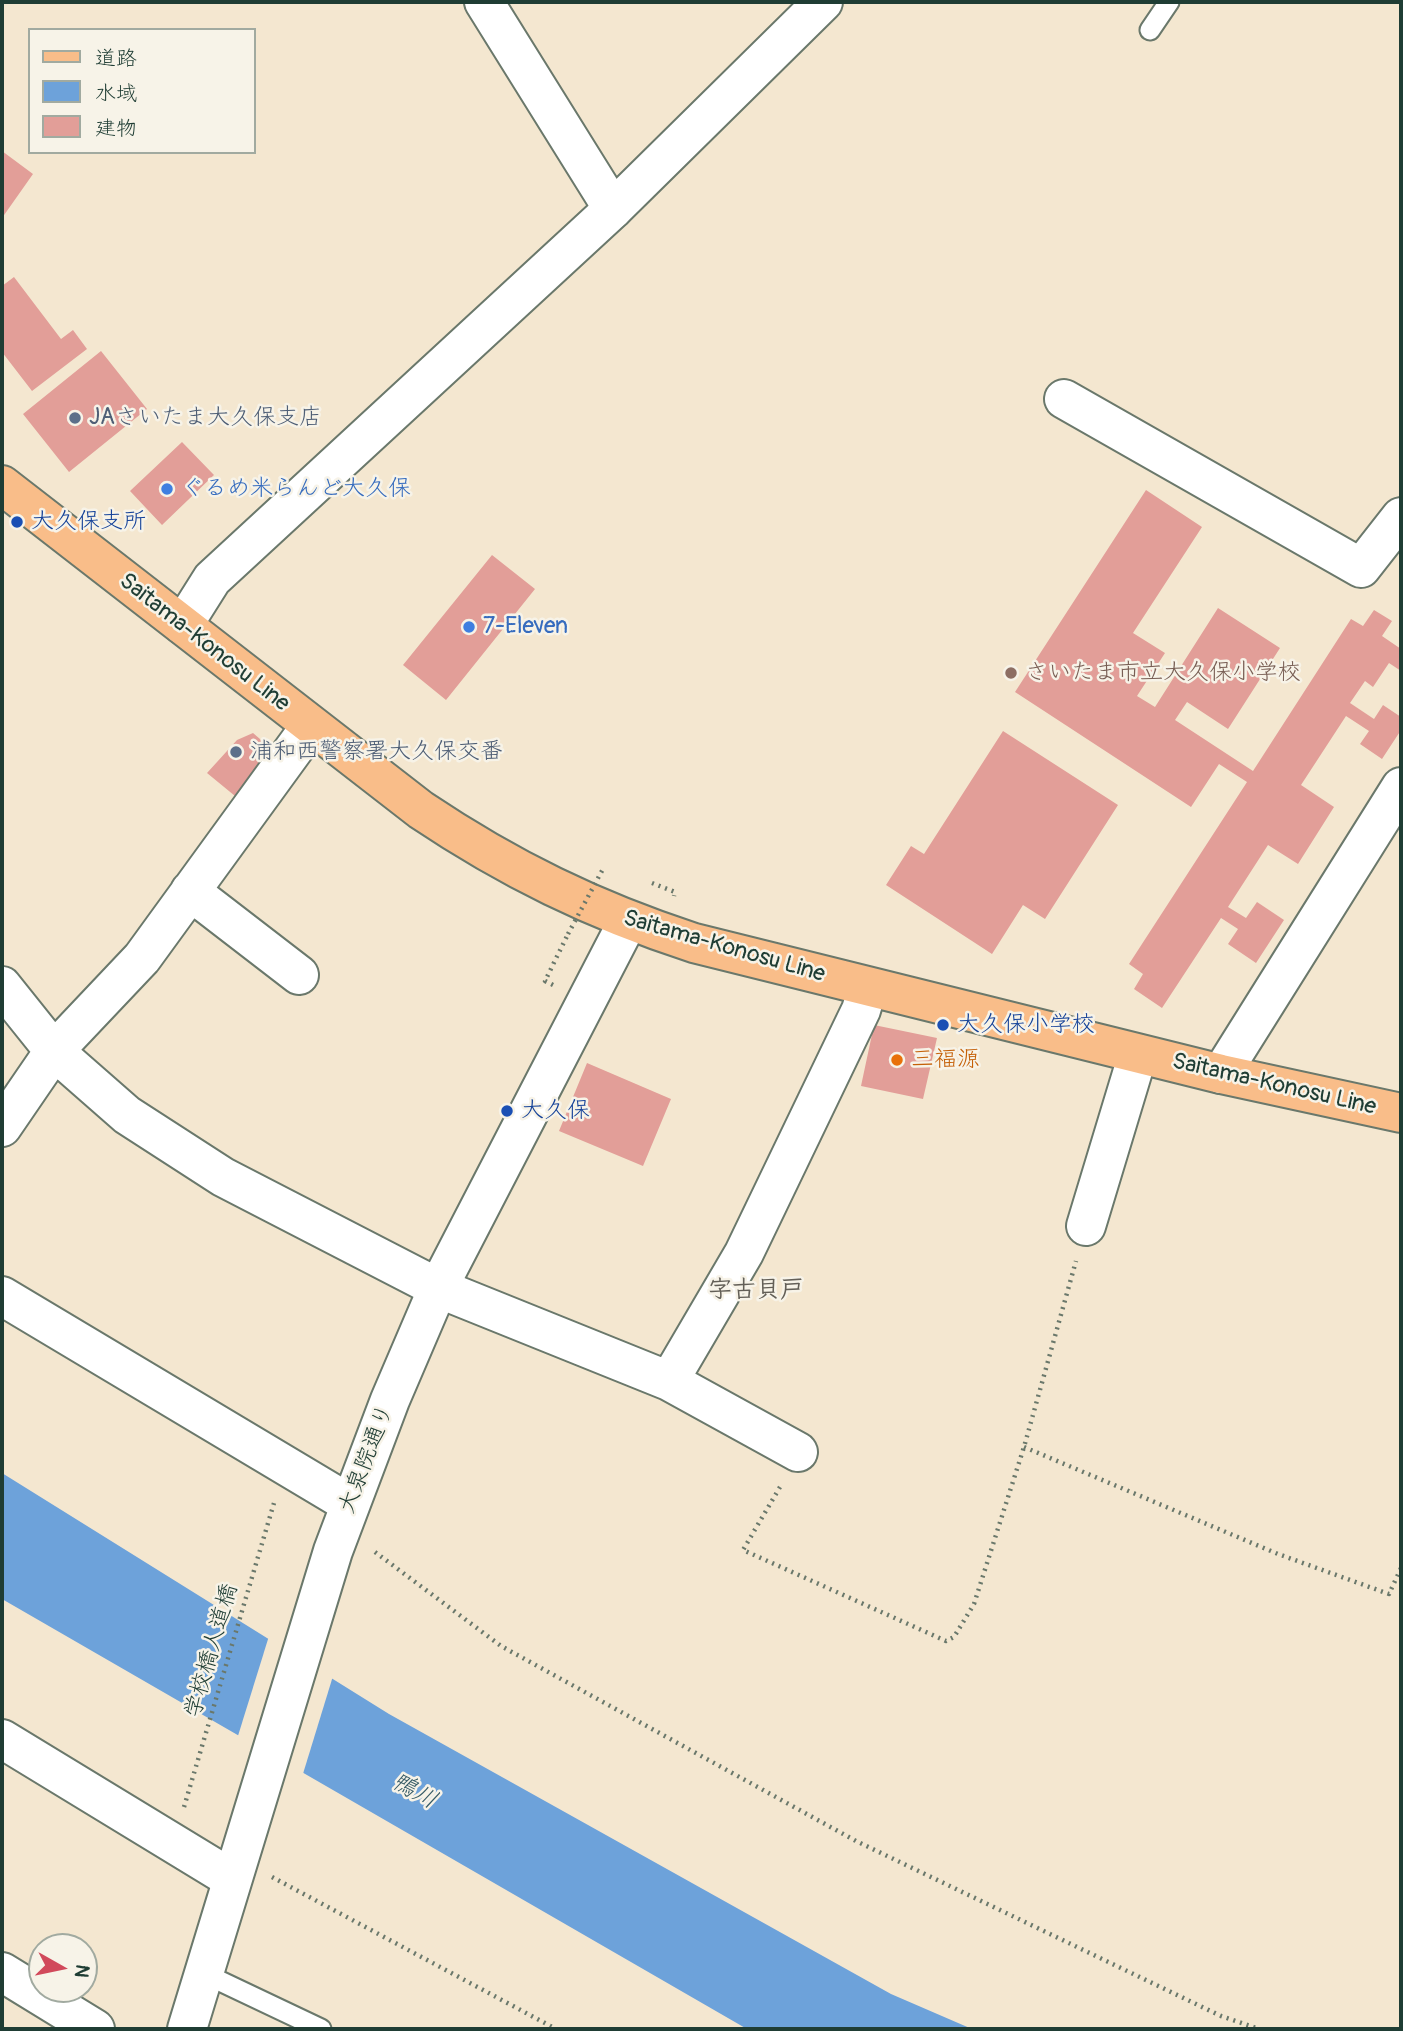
<!DOCTYPE html>
<meta charset="utf-8">
<style>
body{margin:0}
#map{position:relative;width:1403px;height:2031px;overflow:hidden;background:#f4e7d0;font-family:Pangolin,"Klee One",sans-serif}
canvas{display:block}
.frame{position:absolute;inset:0;border:4px solid #1f3d34;pointer-events:none}
.legend{position:absolute;left:28px;top:28px;width:228px;height:126px;box-sizing:border-box;background:#f7f3e8;border:2px solid #a1aaa0;margin:0;padding:9px 12px;list-style:none;font-size:21px;color:#1f3d34}
.legend li{display:flex;align-items:center;gap:14px;height:35px}
.legend b{width:35px;border:2px solid #a1aaa0}
.north{position:absolute;left:28px;top:1933px;width:70px;height:70px;box-sizing:border-box;background:#f7f3e8;border:2px solid #a1aaa0;border-radius:50%;rotate:99deg;font-size:19px;font-weight:700;line-height:28px;text-align:center;color:#1f3d34}
.north::after{content:'';display:block;margin:auto;width:24px;height:32px;background:#d1495b;clip-path:polygon(50% 0,100% 100%,50% 72%,0 100%)}
</style>
<div id="map">
<canvas width="1403" height="2031"></canvas>
<div class="frame"></div>
<ul class="legend">
<li><b style="height:9px;background:#f9bd89"></b>道路</li>
<li><b style="height:19px;background:#6da2da"></b>水域</li>
<li><b style="height:19px;background:#e29e98"></b>建物</li>
</ul>
<div class="north">N</div>
</div>
<script>
const c = document.querySelector('canvas').getContext('2d');
c.lineJoin = 'round';
function fill(path, color) { c.fillStyle = color; c.fill(path, 'evenodd'); }
function trace(path, color, width, dash) { c.strokeStyle = color; c.lineWidth = width; c.lineCap = dash ? 'butt' : 'round'; c.setLineDash(dash || []); c.stroke(path); }
function write(font, color, halo, rows, align = 'center') {
  c.font = font + ' Pangolin,"Klee One",sans-serif'; c.lineWidth = 5; c.setLineDash([]); c.textBaseline = 'middle'; c.strokeStyle = halo; c.fillStyle = color; for (const [text, x, y, turn = 0] of rows) {
    c.save(); c.translate(x, y); c.rotate((+turn || 0) * Math.PI / 180); c.textAlign = isNaN(turn) ? turn : align; if (halo) c.strokeText(text, 0, 0); c.fillText(text, 0, 0); c.restore();
  }
}
fill(new Path2D(`
 M 2,1473 L 389,1714 L 891,1994 L 972,2029 L 747,2029 L 2,1599 Z`), '#6da2da');
fill(new Path2D(`
 M 269,1636 L 333,1676 L 302,1777 L 237,1739 Z`), '#f4e7d0');
fill(new Path2D(`
 M 2,151 L 33,174 L 2,218 Z
 M 14,277 L 61,339 L 73,330 L 87,349 L 32,391 L 2,352 L 2,286 Z
 M 101,351 L 147,409 L 69,472 L 23,414 Z
 M 182,442 L 214,475 L 162,525 L 130,491 Z
 M 1146,490 L 1202,527 L 1133,633 L 1165,653 L 1137,696 L 1155,707 L 1218,608 L 1280,648 L 1228,729 L 1187,702 L 1175,720 L 1253,771 L 1351,619 L 1363,626 L 1374,610 L 1392,621 L 1382,636 L 1401,649 L 1401,671 L 1389,663 L 1373,687 L 1365,681 L 1350,703 L 1374,719 L 1383,705 L 1401,717 L 1401,730 L 1382,759 L 1360,744 L 1369,731 L 1346,716 L 1301,785 L 1334,807 L 1298,864 L 1268,845 L 1228,907 L 1246,918 L 1257,902 L 1284,920 L 1256,963 L 1228,944 L 1238,929 L 1221,918 L 1162,1008 L 1134,989 L 1143,974 L 1129,964 L 1247,782 L 1219,764 L 1191,807 L 1015,692 Z
 M 492,555 L 535,589 L 446,700 L 403,665 Z
 M 1003,731 L 1118,805 L 1045,919 L 1023,905 L 992,954 L 886,885 L 911,846 L 924,854 Z
 M 253,733 L 260,739 L 263,749 L 257,769 L 235,796 L 207,773 L 237,740 Z
 M 874,1025 L 937,1038 L 923,1099 L 861,1086 Z
 M 587,1063 L 671,1099 L 643,1166 L 559,1131 Z`), '#e29e98');
const service = new Path2D(`
 M 1150,30 L 1169,2
 M 203,1973 L 321,2029`);
const minor = new Path2D(`
 M 484,2 L 613,209
 M 1064,399 L 1361,568 L 1401,517
 M 190,891 L 299,975
 M 2,986 L 54,1051 L 127,1115 L 223,1177 L 438,1288 L 669,1381 L 798,1452
 M 1221,1074 L 1401,787
 M 2,1127 L 54,1051 L 142,958 L 310,727
 M 1086,1226 L 1138,1054
 M 2,1296 L 350,1504
 M 669,1381 L 744,1253 L 861,1010 L 868,987
 M 2,1739 L 232,1879
 M 2,1972 L 95,2029`);
const tertiary = new Path2D(`
 M 183,625 L 212,579 L 613,209 L 823,2
 M 187,2029 L 333,1551 L 390,1400 L 438,1288 L 628,921`);
const primary = new Path2D(`
 M 2,485 L 421,810 C 509,869 593,910 694,943 L 1221,1074 L 1401,1113`);
trace(service, '#6a786b', 23);
trace(minor, '#6a786b', 42);
trace(tertiary, '#6a786b', 42);
trace(primary, '#6a786b', 42);
trace(new Path2D(`
 M 652,883 L 675,892 L 674,896
 M 553,985 L 545,981 L 568,934
 M 1024,1447 L 1278,1554 L 1389,1594 L 1401,1568
 M 780,1487 L 743,1550 L 946,1641 L 954,1637 L 974,1604 L 1024,1447 L 1076,1261
 M 375,1552 L 501,1646 L 856,1841 L 1221,2016 L 1259,2029
 M 184,1807 L 274,1503
 M 272,1877 L 556,2029`), '#6a786b', 4.5, [2, 5]);
trace(service, '#fff', 19);
trace(minor, '#fff', 38);
trace(tertiary, '#fff', 38);
trace(primary, '#f9bd89', 38);
trace(new Path2D(`
 M 568,934 L 604,867`), '#6a786b', 4.5, [2, 5]);
for (const [x, y, r, color] of [
 [75,418,7,"#5c6f8a"],
 [167,489,7,"#3f7fe0"],
 [17,522,7,"#1a4fb4"],
 [469,627,7,"#3f7fe0"],
 [1011,673,7,"#8d6e63"],
 [236,752,7,"#5c6f8a"],
 [943,1025,7,"#1a4fb4"],
 [897,1060,7,"#e8710a"],
 [507,1111,7,"#1a4fb4"]
]) { const dot = new Path2D(); dot.arc(x, y, r, 0, 2 * Math.PI); c.fillStyle = color; c.fill(dot); trace(dot, '#f7f3e8', 2.5); }
write('23px', '#4e5e75', '#f7f3e8', [
 ["JAさいたま大久保支店",89,418],
 ["浦和西警察署大久保交番",250,752]
], 'left');
write('23px', '#366cbe', '#f7f3e8', [
 ["ぐるめ米らんど大久保",181,489],
 ["7-Eleven",483,627]
], 'left');
write('23px', '#164399', '#f7f3e8', [
 ["大久保支所",31,522],
 ["大久保小学校",957,1025],
 ["大久保",521,1111]
], 'left');
write('23px', '#1f3d34', '#f7f3e8', [
 ["Saitama-Konosu Line",204,643,38],
 ["Saitama-Konosu Line",724,947,16],
 ["Saitama-Konosu Line",1274,1085,13],
 ["大泉院通り",367,1459,-69],
 ["学校橋人道橋",212,1651,-74]
]);
write('23px', '#785e54', '#f7f3e8', [
 ["さいたま市立大久保小学校",1025,673]
], 'left');
write('23px', '#c56008', '#f7f3e8', [
 ["三福源",911,1060]
], 'left');
write('bold 24px', '#635f57', '#f7f3e8', [
 ["字古貝戸",756,1291]
]);
write('italic 24px', '#365b66', '#f7f3e8', [
 ["鴨川",414,1792,29]
]);
</script>
